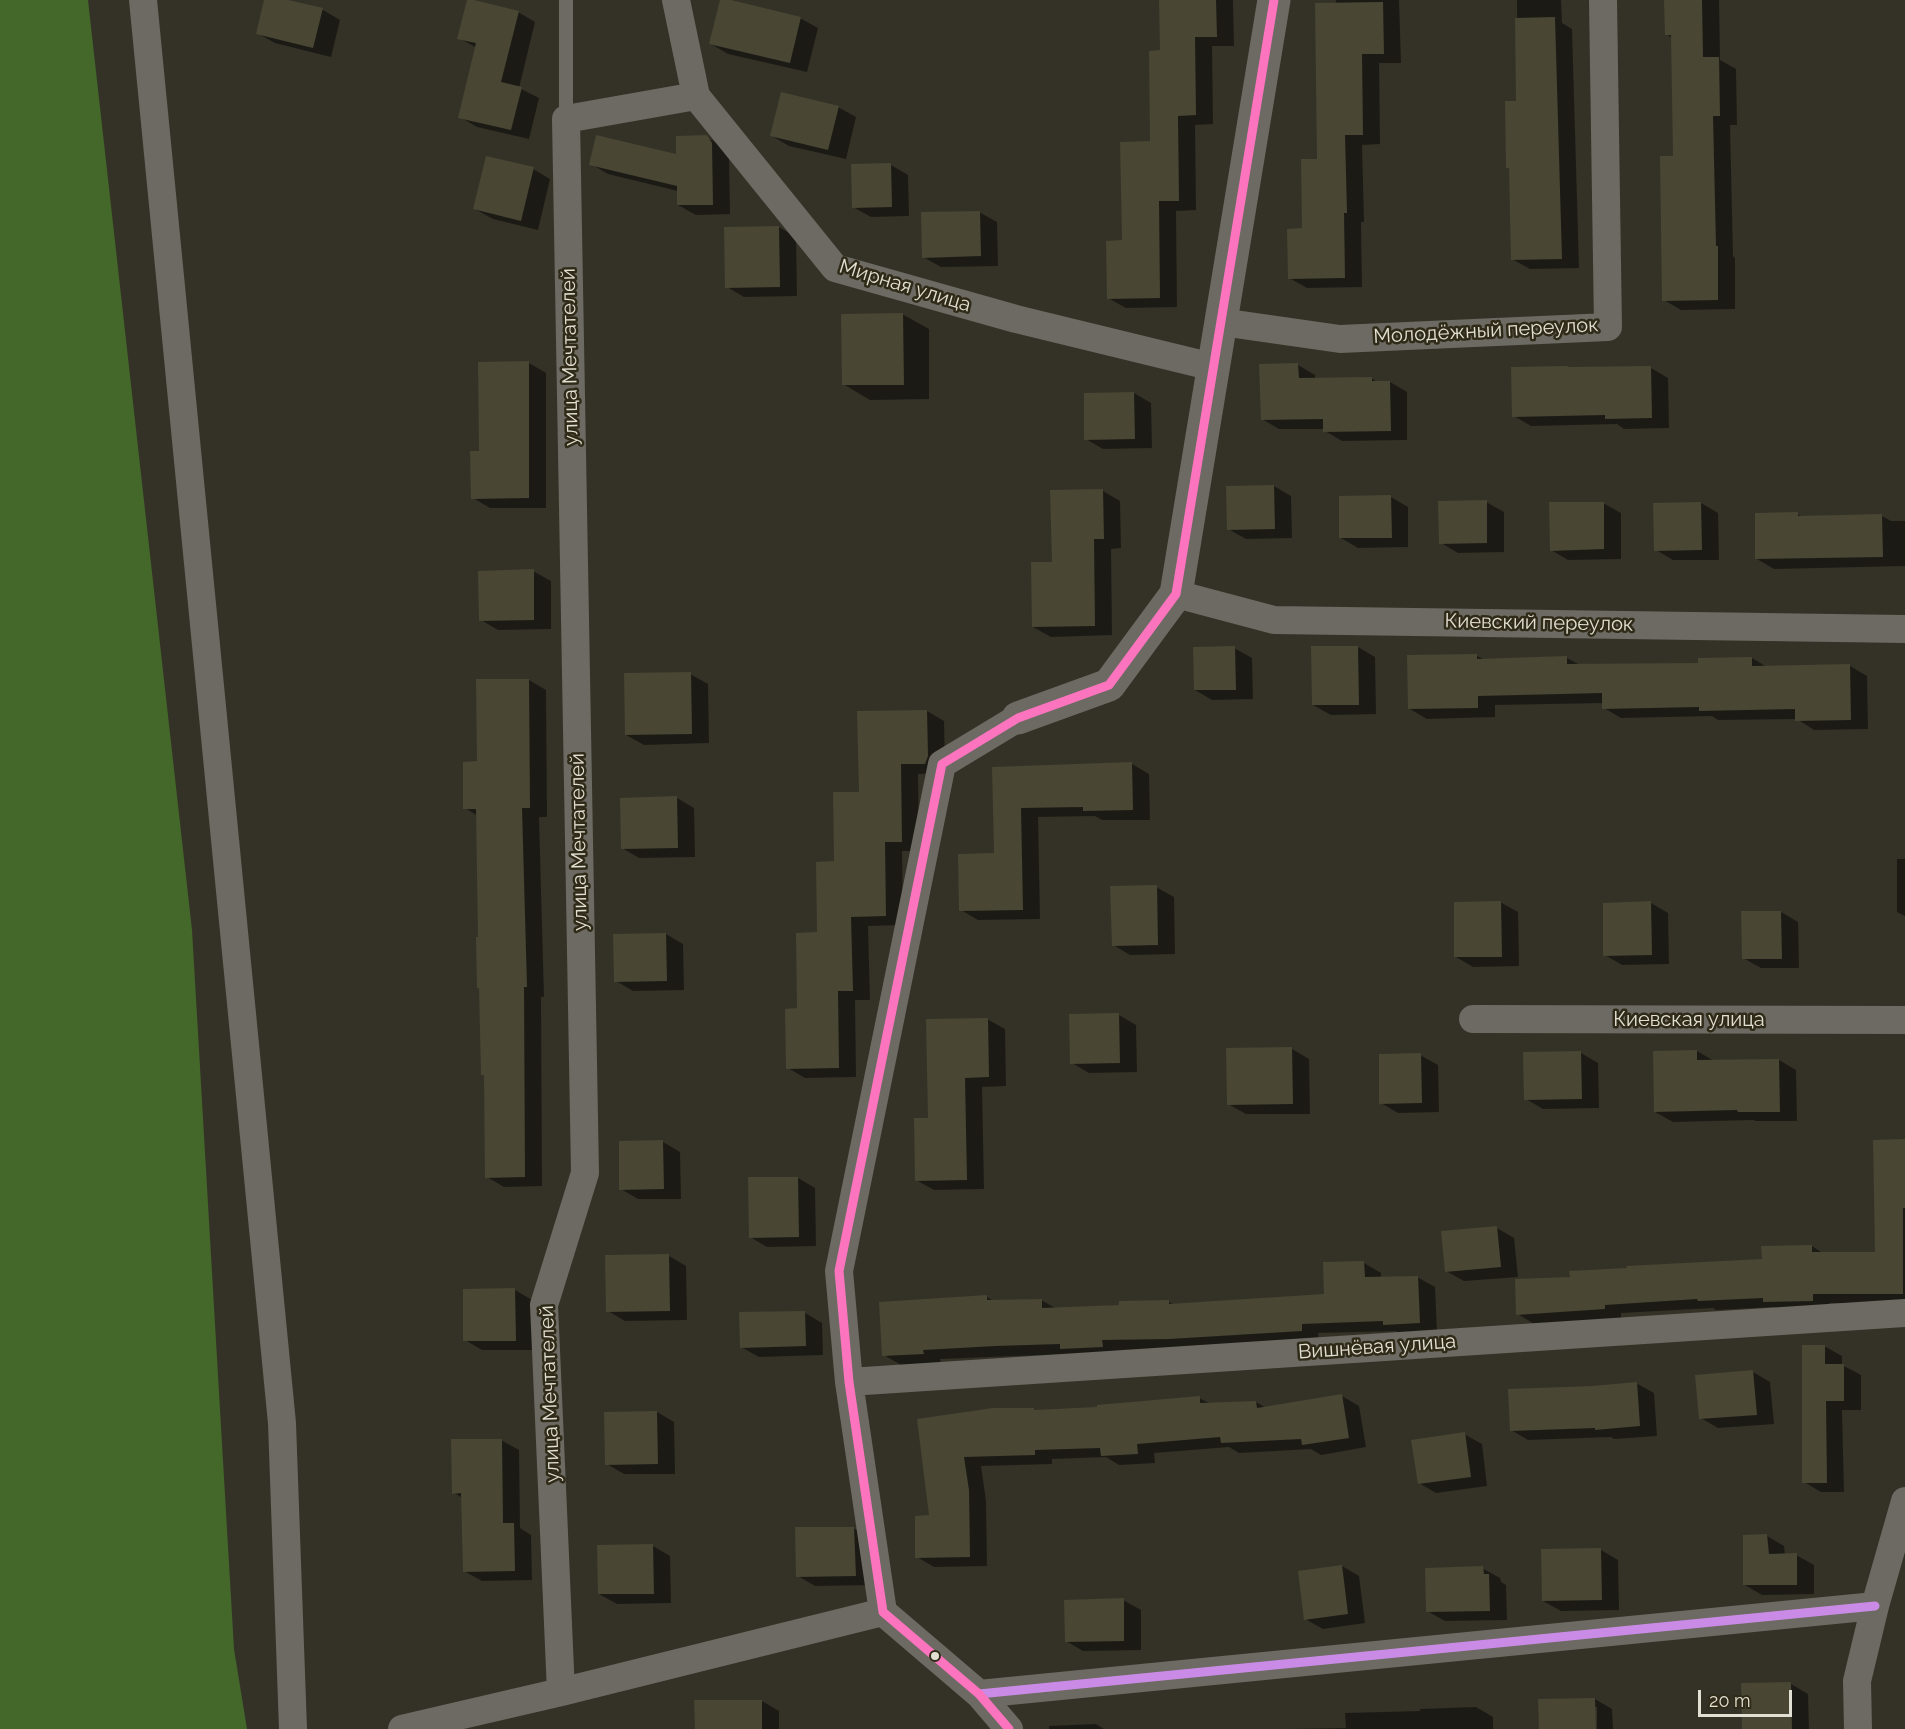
<!DOCTYPE html>
<meta charset="utf-8">
<style>
body{margin:0}
#map{position:relative;width:1905px;height:1729px;overflow:hidden;background:#343227;font-family:Raleway,sans-serif}
canvas{display:block}
.scale{position:absolute;left:1698px;top:1690px;width:94px;height:27px;box-sizing:border-box;border:3px solid #e2e0d3;border-top:0;padding-left:8px;font-size:18px;line-height:21px;white-space:nowrap;color:#e2e0d3;-webkit-text-stroke:4px #302b18;paint-order:stroke}
</style>
<div id="map">
<canvas width="1905" height="1729"></canvas>
<div class="scale">20 m</div>
</div>
<script>
const c = document.querySelector('canvas').getContext('2d');
c.lineJoin = 'round';
function fill(path, color) { c.fillStyle = color; c.fill(path, 'evenodd'); }
function trace(path, color, width, dash) { c.strokeStyle = color; c.lineWidth = width; c.lineCap = dash ? 'butt' : 'round'; c.setLineDash(dash || []); c.stroke(path); }
function write(font, color, halo, rows, align = 'center') {
  c.font = font + ' Raleway,sans-serif'; c.lineWidth = 5; c.setLineDash([]); c.textBaseline = 'middle'; c.strokeStyle = halo; c.fillStyle = color; for (const [text, x, y, turn = 0] of rows) {
    c.save(); c.translate(x, y); c.rotate((+turn || 0) * Math.PI / 180); c.textAlign = isNaN(turn) ? turn : align; if (halo) c.strokeText(text, 0, 0); c.fillText(text, 0, 0); c.restore();
  }
}
fill(new Path2D(`
 M 0,0 L 88,0 L 192,930 L 234,1649 L 247,1729 L 0,1729 Z`), '#44672a');
fill(new Path2D(`
 M 265,0 L 282,0 L 323,10 L 340,20 L 331,57 L 275,43 L 257,33 Z
 M 721,0 L 800,18 L 818,28 L 807,72 L 728,54 L 711,44 Z
 M 1160,0 L 1233,0 L 1234,46 L 1212,46 L 1213,124 L 1195,125 L 1196,210 L 1176,211 L 1177,307 L 1126,308 L 1108,298 L 1152,143 L 1161,52 Z
 M 1336,0 L 1399,0 L 1401,63 L 1379,63 L 1380,144 L 1362,145 L 1364,222 L 1361,222 L 1362,287 L 1307,288 L 1289,278 L 1303,230 L 1319,160 Z
 M 1517,0 L 1561,0 L 1562,23 L 1572,29 L 1579,268 L 1530,269 L 1512,259 L 1518,103 Z
 M 1666,0 L 1719,0 L 1720,60 L 1736,69 L 1737,125 L 1730,125 L 1733,256 L 1735,258 L 1735,309 L 1681,310 L 1664,300 L 1674,157 L 1672,38 L 1666,34 Z
 M 518,12 L 535,22 L 519,88 L 539,98 L 529,139 L 477,127 L 460,117 L 477,48 L 459,38 Z
 M 838,107 L 856,117 L 846,159 L 789,146 L 772,136 Z
 M 706,137 L 724,147 L 729,154 L 730,214 L 696,215 L 678,205 L 678,191 L 608,174 L 591,164 L 678,156 Z
 M 891,165 L 908,175 L 909,216 L 871,217 L 853,207 Z
 M 533,169 L 550,179 L 538,230 L 493,219 L 475,209 Z
 M 979,212 L 997,222 L 998,266 L 941,267 L 923,257 Z
 M 779,227 L 796,237 L 797,296 L 744,297 L 727,287 Z
 M 902,314 L 929,329 L 929,399 L 870,400 L 843,384 Z
 M 529,363 L 546,373 L 546,508 L 490,508 L 473,498 L 480,452 Z
 M 1298,365 L 1315,375 L 1315,379 L 1371,378 L 1379,383 L 1390,382 L 1407,392 L 1407,440 L 1342,441 L 1325,431 L 1325,429 L 1279,429 L 1262,419 Z
 M 1651,368 L 1668,378 L 1669,428 L 1624,429 L 1617,424 L 1531,426 L 1514,416 Z
 M 1134,393 L 1151,403 L 1152,448 L 1103,449 L 1086,439 Z
 M 1274,486 L 1291,496 L 1292,538 L 1246,539 L 1228,529 Z
 M 1103,491 L 1120,501 L 1121,548 L 1111,549 L 1112,635 L 1051,637 L 1033,627 L 1053,563 L 1052,492 Z
 M 1391,497 L 1408,507 L 1408,547 L 1358,548 L 1341,538 Z
 M 1486,502 L 1504,512 L 1504,552 L 1458,553 L 1441,543 Z
 M 1603,503 L 1621,513 L 1621,559 L 1568,560 L 1551,550 Z
 M 1701,503 L 1718,513 L 1719,560 L 1673,560 L 1656,550 Z
 M 1797,514 L 1804,518 L 1882,516 L 1891,521 L 1905,521 L 1905,566 L 1774,569 L 1757,559 Z
 M 533,571 L 551,581 L 551,629 L 498,630 L 481,620 Z
 M 1358,647 L 1375,657 L 1376,714 L 1331,715 L 1313,705 Z
 M 1234,648 L 1252,658 L 1253,699 L 1212,700 L 1195,690 Z
 M 1477,656 L 1485,660 L 1567,658 L 1580,665 L 1700,664 L 1752,658 L 1767,667 L 1850,666 L 1867,676 L 1868,729 L 1814,730 L 1797,719 L 1718,720 L 1712,716 L 1621,718 L 1604,708 L 1604,703 L 1495,705 L 1495,717 L 1427,719 L 1410,709 Z
 M 690,674 L 708,684 L 709,743 L 644,745 L 626,735 Z
 M 529,680 L 546,690 L 547,817 L 539,817 L 544,997 L 541,997 L 542,1186 L 504,1187 L 487,1177 L 485,1076 L 482,1074 L 478,816 L 465,808 L 479,763 Z
 M 927,711 L 944,721 L 945,766 L 943,773 L 918,774 L 919,851 L 902,851 L 903,925 L 868,926 L 870,1000 L 855,1000 L 856,1077 L 805,1078 L 788,1068 L 799,1010 L 836,863 L 860,793 Z
 M 1132,764 L 1149,774 L 1150,820 L 1102,820 L 1095,816 L 1038,817 L 1040,919 L 978,920 L 961,910 L 995,855 L 994,768 Z
 M 677,798 L 694,808 L 695,857 L 639,858 L 622,848 Z
 M 1897,859 L 1905,859 L 1905,916 L 1897,912 Z
 M 1156,887 L 1174,897 L 1175,954 L 1130,955 L 1113,945 Z
 M 1500,902 L 1518,912 L 1519,966 L 1473,967 L 1456,957 Z
 M 1651,903 L 1668,913 L 1669,964 L 1622,965 L 1605,955 Z
 M 1781,912 L 1798,922 L 1799,968 L 1761,968 L 1743,958 Z
 M 666,934 L 683,944 L 684,990 L 633,991 L 616,981 Z
 M 1119,1015 L 1136,1025 L 1137,1072 L 1089,1073 L 1072,1063 Z
 M 987,1019 L 1005,1029 L 1006,1086 L 982,1087 L 984,1189 L 934,1190 L 916,1180 L 929,1119 Z
 M 1292,1049 L 1309,1059 L 1310,1114 L 1246,1114 L 1228,1104 Z
 M 1697,1051 L 1714,1061 L 1779,1060 L 1796,1070 L 1797,1121 L 1756,1121 L 1753,1120 L 1673,1122 L 1655,1112 Z
 M 1581,1053 L 1598,1063 L 1599,1108 L 1543,1109 L 1526,1099 Z
 M 1420,1055 L 1438,1065 L 1439,1112 L 1398,1113 L 1381,1103 Z
 M 1905,1141 L 1905,1303 L 1829,1303 L 1830,1310 L 1781,1311 L 1774,1307 L 1716,1310 L 1713,1308 L 1621,1313 L 1621,1318 L 1534,1324 L 1518,1314 L 1571,1279 L 1763,1260 L 1812,1246 L 1824,1254 L 1876,1254 Z
 M 663,1142 L 680,1152 L 681,1199 L 638,1199 L 621,1189 Z
 M 798,1178 L 815,1188 L 816,1246 L 767,1247 L 750,1237 Z
 M 1497,1228 L 1514,1238 L 1518,1277 L 1464,1281 L 1446,1271 Z
 M 607,1256 L 669,1256 L 686,1266 L 687,1320 L 625,1321 L 608,1311 Z
 M 1364,1263 L 1381,1273 L 1381,1278 L 1417,1277 L 1435,1287 L 1437,1332 L 1401,1334 L 1396,1331 L 1318,1333 L 1319,1340 L 1188,1349 L 1119,1350 L 1120,1356 L 1071,1354 L 1014,1356 L 940,1359 L 941,1363 L 901,1365 L 884,1355 L 987,1297 L 995,1302 L 1041,1300 L 1057,1309 L 1169,1302 L 1175,1305 L 1325,1295 Z
 M 515,1290 L 532,1300 L 533,1350 L 482,1350 L 465,1340 Z
 M 805,1313 L 822,1323 L 823,1355 L 759,1357 L 741,1347 Z
 M 1824,1346 L 1842,1356 L 1842,1365 L 1861,1375 L 1861,1410 L 1842,1410 L 1844,1492 L 1821,1492 L 1804,1482 Z
 M 1753,1372 L 1770,1382 L 1774,1424 L 1718,1428 L 1701,1418 Z
 M 1636,1383 L 1654,1393 L 1657,1436 L 1614,1439 L 1611,1437 L 1528,1440 L 1511,1430 L 1592,1388 Z
 M 1342,1396 L 1359,1406 L 1366,1447 L 1321,1455 L 1311,1449 L 1239,1453 L 1229,1447 L 1154,1453 L 1155,1463 L 1119,1465 L 1106,1457 L 1052,1459 L 1052,1464 L 981,1466 L 986,1501 L 987,1566 L 934,1567 L 917,1557 L 931,1517 L 918,1420 L 1033,1409 L 1037,1411 L 1099,1409 L 1199,1398 L 1211,1404 L 1256,1402 L 1266,1408 Z
 M 657,1412 L 674,1422 L 675,1474 L 624,1474 L 607,1464 Z
 M 1464,1434 L 1482,1444 L 1487,1486 L 1436,1493 L 1419,1483 Z
 M 501,1440 L 519,1450 L 520,1528 L 531,1535 L 532,1580 L 482,1581 L 464,1571 L 463,1498 L 454,1493 Z
 M 853,1528 L 871,1538 L 873,1585 L 815,1586 L 798,1576 Z
 M 1767,1536 L 1784,1546 L 1785,1555 L 1796,1555 L 1814,1565 L 1814,1594 L 1762,1595 L 1745,1585 Z
 M 653,1546 L 670,1556 L 671,1603 L 617,1604 L 599,1594 Z
 M 1601,1550 L 1618,1560 L 1619,1610 L 1561,1611 L 1543,1601 Z
 M 1342,1566 L 1359,1576 L 1365,1623 L 1323,1629 L 1305,1619 Z
 M 1482,1568 L 1500,1578 L 1501,1582 L 1506,1585 L 1507,1620 L 1445,1621 L 1427,1611 Z
 M 1123,1600 L 1141,1610 L 1141,1650 L 1083,1651 L 1066,1641 Z
 M 1791,1684 L 1808,1694 L 1809,1729 L 1744,1729 Z
 M 1595,1699 L 1612,1709 L 1613,1729 L 1597,1729 L 1597,1707 L 1594,1707 L 1594,1729 L 1541,1729 L 1540,1700 Z
 M 762,1701 L 779,1711 L 779,1729 L 696,1729 Z
 M 1476,1707 L 1493,1717 L 1493,1729 L 1291,1729 L 1346,1728 L 1345,1713 L 1420,1711 L 1420,1709 Z
 M 1096,1724 L 1104,1729 L 1049,1729 L 1049,1726 Z`), '#0007');
fill(new Path2D(`
 M 264,0 L 288,0 L 323,8 L 313,48 L 256,34 Z
 M 467,0 L 474,0 L 519,11 L 501,82 L 522,87 L 511,130 L 458,118 L 476,43 L 457,39 Z
 M 720,0 L 731,0 L 801,17 L 790,63 L 709,44 Z
 M 1159,0 L 1216,0 L 1217,37 L 1195,37 L 1196,115 L 1178,116 L 1179,201 L 1159,201 L 1160,298 L 1107,299 L 1106,241 L 1122,240 L 1120,142 L 1150,141 L 1149,51 L 1160,50 Z
 M 1664,0 L 1702,0 L 1703,57 L 1719,57 L 1720,116 L 1713,116 L 1716,246 L 1718,246 L 1718,300 L 1662,301 L 1660,156 L 1673,156 L 1671,35 L 1665,35 Z
 M 1383,2 L 1384,54 L 1362,54 L 1363,135 L 1345,135 L 1347,213 L 1344,213 L 1345,278 L 1288,279 L 1287,229 L 1302,228 L 1301,159 L 1317,159 L 1315,3 Z
 M 1555,17 L 1562,259 L 1511,260 L 1509,168 L 1506,168 L 1505,101 L 1516,101 L 1515,18 Z
 M 781,92 L 839,106 L 828,150 L 770,136 Z
 M 596,135 L 676,154 L 676,136 L 707,135 L 712,143 L 713,205 L 677,205 L 677,186 L 589,165 Z
 M 486,156 L 534,167 L 521,221 L 473,209 Z
 M 891,163 L 892,207 L 852,208 L 851,164 Z
 M 980,211 L 981,256 L 922,258 L 921,212 Z
 M 779,226 L 780,287 L 725,288 L 724,227 Z
 M 903,313 L 904,385 L 842,385 L 841,314 Z
 M 529,361 L 529,498 L 471,499 L 470,451 L 479,451 L 478,362 Z
 M 1298,363 L 1299,378 L 1372,377 L 1372,381 L 1390,381 L 1391,431 L 1323,432 L 1323,419 L 1261,420 L 1259,364 Z
 M 1568,366 L 1568,367 L 1651,366 L 1652,418 L 1605,419 L 1605,415 L 1512,417 L 1511,367 Z
 M 1134,392 L 1135,439 L 1084,440 L 1084,393 Z
 M 1274,485 L 1275,529 L 1227,530 L 1226,486 Z
 M 1103,489 L 1104,539 L 1094,539 L 1095,626 L 1032,627 L 1031,562 L 1052,562 L 1050,490 Z
 M 1391,495 L 1392,538 L 1339,538 L 1339,496 Z
 M 1487,500 L 1487,543 L 1439,544 L 1438,501 Z
 M 1549,502 L 1604,502 L 1604,549 L 1550,551 Z
 M 1701,502 L 1702,550 L 1654,551 L 1653,503 Z
 M 1798,512 L 1798,516 L 1882,514 L 1883,557 L 1755,559 L 1755,513 Z
 M 534,569 L 534,620 L 479,621 L 478,571 Z
 M 1235,646 L 1236,690 L 1194,690 L 1193,647 Z
 M 1311,646 L 1358,646 L 1359,705 L 1312,705 Z
 M 1477,654 L 1477,659 L 1567,656 L 1567,664 L 1698,663 L 1698,658 L 1752,657 L 1752,666 L 1850,664 L 1851,720 L 1795,721 L 1795,709 L 1699,711 L 1699,707 L 1602,709 L 1602,693 L 1478,696 L 1478,708 L 1408,709 L 1407,655 Z
 M 691,672 L 692,734 L 625,735 L 624,673 Z
 M 476,679 L 529,679 L 530,808 L 522,808 L 527,987 L 524,987 L 525,1177 L 485,1178 L 484,1075 L 481,1075 L 479,988 L 477,988 L 476,937 L 478,937 L 476,809 L 463,809 L 463,762 L 477,761 Z
 M 927,710 L 928,756 L 925,764 L 901,764 L 902,842 L 885,842 L 886,916 L 851,917 L 853,991 L 838,991 L 839,1068 L 786,1069 L 785,1009 L 797,1008 L 796,933 L 817,932 L 816,862 L 834,861 L 833,792 L 859,792 L 857,711 Z
 M 1132,762 L 1133,810 L 1083,811 L 1083,807 L 1021,808 L 1023,910 L 959,911 L 958,854 L 994,853 L 992,767 Z
 M 677,796 L 678,848 L 621,849 L 620,798 Z
 M 1157,885 L 1158,945 L 1112,946 L 1110,886 Z
 M 1501,901 L 1502,957 L 1454,957 L 1454,902 Z
 M 1651,901 L 1652,955 L 1603,956 L 1603,903 Z
 M 1741,911 L 1781,911 L 1782,959 L 1742,959 Z
 M 666,933 L 667,981 L 614,982 L 613,934 Z
 M 1119,1013 L 1120,1063 L 1070,1064 L 1069,1014 Z
 M 988,1018 L 989,1077 L 965,1078 L 967,1180 L 915,1181 L 914,1118 L 928,1118 L 926,1019 Z
 M 1292,1047 L 1293,1104 L 1227,1105 L 1226,1048 Z
 M 1697,1050 L 1697,1060 L 1779,1059 L 1780,1112 L 1738,1112 L 1737,1110 L 1654,1112 L 1653,1051 Z
 M 1581,1051 L 1582,1099 L 1524,1100 L 1523,1052 Z
 M 1421,1053 L 1422,1103 L 1379,1104 L 1379,1054 Z
 M 1905,1139 L 1905,1208 L 1903,1208 L 1903,1294 L 1813,1294 L 1813,1301 L 1763,1302 L 1763,1298 L 1698,1301 L 1697,1299 L 1605,1305 L 1605,1309 L 1516,1315 L 1515,1279 L 1570,1277 L 1569,1271 L 1627,1268 L 1626,1266 L 1762,1259 L 1761,1246 L 1812,1245 L 1812,1252 L 1875,1252 L 1873,1140 Z
 M 663,1140 L 664,1189 L 619,1190 L 619,1141 Z
 M 748,1177 L 798,1177 L 799,1237 L 749,1238 Z
 M 1497,1226 L 1501,1267 L 1445,1272 L 1441,1231 Z
 M 669,1254 L 670,1311 L 606,1312 L 605,1255 Z
 M 1364,1261 L 1365,1277 L 1418,1276 L 1420,1323 L 1383,1325 L 1383,1321 L 1302,1324 L 1302,1331 L 1169,1339 L 1102,1340 L 1103,1347 L 1060,1349 L 1060,1344 L 995,1346 L 923,1350 L 924,1354 L 882,1356 L 879,1302 L 987,1295 L 987,1300 L 1042,1299 L 1042,1308 L 1119,1305 L 1119,1301 L 1169,1300 L 1169,1304 L 1324,1294 L 1323,1262 Z
 M 515,1288 L 516,1341 L 463,1341 L 463,1289 Z
 M 805,1311 L 806,1346 L 740,1348 L 739,1312 Z
 M 1802,1345 L 1825,1345 L 1825,1364 L 1844,1364 L 1844,1401 L 1826,1401 L 1827,1483 L 1802,1483 Z
 M 1753,1370 L 1757,1415 L 1699,1419 L 1695,1375 Z
 M 1637,1382 L 1640,1426 L 1595,1430 L 1595,1428 L 1510,1431 L 1508,1389 L 1592,1386 Z
 M 1342,1394 L 1349,1438 L 1302,1445 L 1301,1439 L 1221,1443 L 1220,1437 L 1137,1444 L 1138,1454 L 1101,1456 L 1100,1448 L 1035,1450 L 1035,1455 L 964,1457 L 969,1490 L 970,1557 L 915,1558 L 915,1516 L 929,1515 L 917,1419 L 993,1408 L 1034,1408 L 1034,1410 L 1097,1407 L 1097,1405 L 1200,1396 L 1200,1403 L 1256,1401 L 1257,1408 Z
 M 657,1411 L 658,1464 L 605,1465 L 604,1412 Z
 M 1465,1432 L 1471,1477 L 1418,1484 L 1411,1440 Z
 M 451,1439 L 502,1439 L 503,1523 L 514,1523 L 515,1571 L 463,1572 L 461,1493 L 452,1494 Z
 M 795,1527 L 854,1527 L 856,1576 L 796,1577 Z
 M 1767,1534 L 1769,1554 L 1797,1553 L 1797,1585 L 1743,1585 L 1743,1535 Z
 M 653,1544 L 654,1594 L 598,1594 L 597,1545 Z
 M 1601,1548 L 1602,1600 L 1542,1601 L 1541,1549 Z
 M 1342,1565 L 1348,1614 L 1304,1620 L 1298,1571 Z
 M 1483,1566 L 1484,1574 L 1489,1574 L 1490,1611 L 1426,1612 L 1425,1568 Z
 M 1124,1598 L 1124,1641 L 1065,1642 L 1064,1600 Z
 M 1791,1682 L 1792,1729 L 1742,1729 L 1741,1683 Z
 M 1595,1698 L 1596,1729 L 1539,1729 L 1538,1699 Z
 M 694,1700 L 762,1700 L 762,1729 L 695,1729 Z`), '#494634');
trace(new Path2D(`
 M 566,119 L 566,0`), '#6c6a62', 14);
trace(new Path2D(`
 M 143,0 L 282,1423 L 293,1729
 M 676,0 L 696,96 L 835,268 L 1016,319 L 1213,367
 M 1221,322 L 1340,339 L 1608,327 L 1603,0
 M 1176,594 L 1274,620 L 1905,629
 M 1473,1019 L 1905,1020
 M 849,1382 L 1905,1313
 M 561,1692 L 544,1305 L 585,1173 L 566,119 L 696,96
 M 979,1694 L 1875,1606
 M 402,1729 L 561,1692 L 883,1612
 M 1009,1729 L 979,1694 L 883,1612 L 849,1382 L 839,1271 L 942,764 L 1018,718
 M 1858,1729 L 1857,1681 L 1875,1606 L 1905,1501`), '#6c6a62', 28);
trace(new Path2D(`
 M 1018,718 L 1109,685 L 1176,594 L 1274,0`), '#6c6a62', 33);
trace(new Path2D(`
 M 979,1694 L 1875,1606`), '#ca8be6', 9);
trace(new Path2D(`
 M 1009,1729 L 979,1694 L 883,1612 L 849,1382 L 839,1271 L 942,764 L 1018,718 L 1109,685 L 1176,594 L 1274,0`), '#fc73be', 9);
for (const [x, y, r, color] of [
 [935,1656,5,"#e2e0d3"]
]) { const dot = new Path2D(); dot.arc(x, y, r, 0, 2 * Math.PI); c.fillStyle = color; c.fill(dot); trace(dot, '#302b18', 2); }
write('20px', '#e2e0d3', '#302b18', [
 ["Мирная улица",905,286,17],
 ["Молодёжный переулок",1486,331,-3],
 ["улица Мечтателей",570,357,-91],
 ["Киевский переулок",1539,623,1],
 ["улица Мечтателей",579,842,-91],
 ["Киевская улица",1689,1020],
 ["Вишнёвая улица",1377,1347,-4],
 ["улица Мечтателей",550,1394,-92]
]);
</script>
